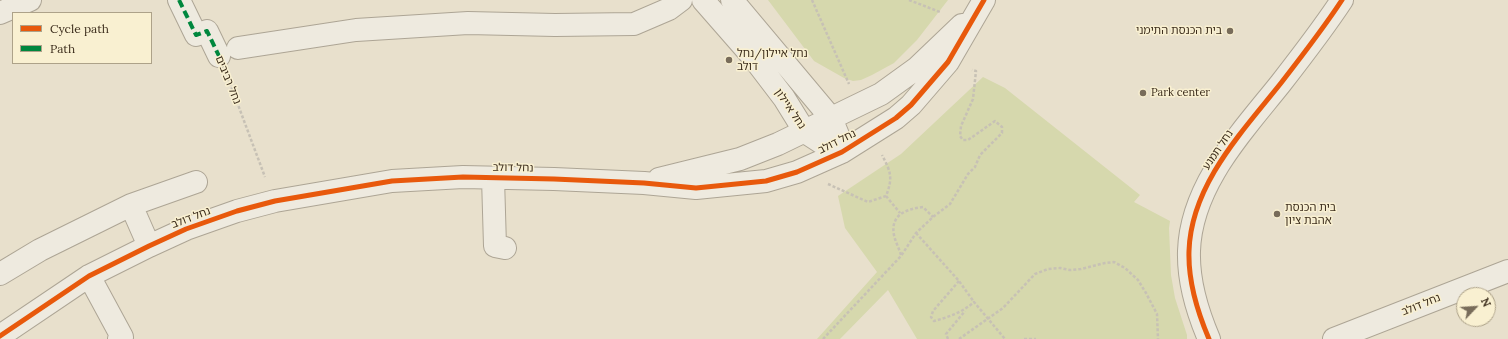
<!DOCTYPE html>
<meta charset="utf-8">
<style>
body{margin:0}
#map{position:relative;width:1508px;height:339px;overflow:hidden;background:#e8e0cc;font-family:Lora,serif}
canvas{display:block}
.legend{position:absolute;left:12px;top:12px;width:140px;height:52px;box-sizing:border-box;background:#f9f0d1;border:1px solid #ada289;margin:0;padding:5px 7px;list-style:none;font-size:12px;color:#3c2d1c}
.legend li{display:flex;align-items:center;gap:8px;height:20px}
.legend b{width:20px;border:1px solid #ada289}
.north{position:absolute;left:1456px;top:287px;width:40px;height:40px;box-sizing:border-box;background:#f9f0d1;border:1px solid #ada289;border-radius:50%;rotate:65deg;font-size:11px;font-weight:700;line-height:16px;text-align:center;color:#3c2d1c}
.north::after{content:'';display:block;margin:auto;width:14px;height:18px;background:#786c5a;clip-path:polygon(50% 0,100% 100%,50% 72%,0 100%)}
</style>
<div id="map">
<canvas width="1508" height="339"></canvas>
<ul class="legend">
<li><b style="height:5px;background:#e8590c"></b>Cycle path</li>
<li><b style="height:5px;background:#00873e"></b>Path</li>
</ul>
<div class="north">N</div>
</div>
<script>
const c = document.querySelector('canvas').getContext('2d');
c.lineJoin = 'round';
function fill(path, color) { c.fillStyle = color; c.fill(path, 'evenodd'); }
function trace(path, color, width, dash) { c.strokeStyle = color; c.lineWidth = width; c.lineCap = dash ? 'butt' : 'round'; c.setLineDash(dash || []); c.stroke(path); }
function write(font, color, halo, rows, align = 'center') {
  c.font = font + ' Lora,"Noto Sans Hebrew",serif'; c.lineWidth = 3; c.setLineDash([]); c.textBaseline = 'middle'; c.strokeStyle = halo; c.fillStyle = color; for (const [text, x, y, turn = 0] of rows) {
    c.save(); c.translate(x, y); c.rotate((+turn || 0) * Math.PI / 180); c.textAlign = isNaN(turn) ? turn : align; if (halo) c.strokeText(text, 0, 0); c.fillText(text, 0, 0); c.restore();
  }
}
fill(new Path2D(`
 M 768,0 L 948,0 L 917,40 L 894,63 L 872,75 L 861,80 L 853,81 L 844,78 L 814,61 Z
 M 983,77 L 1005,88 L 1140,195 L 1134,202 L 1170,221 L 1169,228 L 1171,275 L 1175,298 L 1187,335 L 1187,339 L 917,339 L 888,290 L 840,339 L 817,339 L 877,272 L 845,228 L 838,196 L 901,154 Z`), '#d6d8ad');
const minor = new Path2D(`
 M 179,0 L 196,35 L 207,31 L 219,56
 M 703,0 L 752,56 L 784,98 L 805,132 L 822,143 L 842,152
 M 732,0 L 831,118 L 838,135 L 842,152
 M 0,13 L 30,0
 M 238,48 L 356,30 L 468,23 L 555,25 L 634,24 L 669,9 L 681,0
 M 493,178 L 495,246 L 505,248
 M 659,179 L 740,159 L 778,144 L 881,94 L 917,68 L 962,25
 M 131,205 L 149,246
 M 0,274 L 40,250 L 131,205 L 196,182
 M 89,276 L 122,337 L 119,339
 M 0,336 L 89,276 L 149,246 L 186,229 L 237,211 L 275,201 L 392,181 L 463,177 L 554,179 L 644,183 L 696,188 L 766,181 L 797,172 L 842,152 L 896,118 L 911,105 L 948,62 L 984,0
 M 1209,339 C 1197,311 1188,282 1189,251 C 1191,185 1242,132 1281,83 C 1302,56 1323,29 1342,0
 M 1334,339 L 1508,271`);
trace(minor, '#ada595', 24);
trace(new Path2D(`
 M 812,0 L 849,84
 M 909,0 L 940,12
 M 228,78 L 265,177
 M 828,184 L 868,202 L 886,196 C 893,178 891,172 882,155
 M 886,196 L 900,213
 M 916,233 L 959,281 L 974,302
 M 901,255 C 899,248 895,241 894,235 C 890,215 906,209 923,207 L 933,217
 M 959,281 L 933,311 L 931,317 L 934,321 C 949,317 963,312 974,302 L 1005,339
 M 823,339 L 901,256 L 916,233 L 933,217 L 950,204 L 968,174 L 975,167 L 980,155 L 1002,133 L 1002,127 L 995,121 L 968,140 L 963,140 L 960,136 L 961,126 L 973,99 L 976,71 L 972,70
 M 948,339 L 946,334 L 965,311
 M 959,339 L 1003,308 L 1035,274 L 1048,269 L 1060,268 L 1070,270 L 1081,269 L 1105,263 L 1114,262 L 1125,268 L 1138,280 L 1146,293 L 1157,314 L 1158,339
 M 1024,339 L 1036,339`), '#c7c1b5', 2.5, [3, 2]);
trace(minor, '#eeeadf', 22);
trace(new Path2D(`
 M 179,0 L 196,35 L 207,31 L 219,56`), '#00873e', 4, [8, 4]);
trace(new Path2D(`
 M 0,336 L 89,276 L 149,246 L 186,229 L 237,211 L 275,201 L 392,181 L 463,177 L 554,179 L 644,183 L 696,188 L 766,181 L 797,172 L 842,152 L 896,118 L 911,105 L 948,62 L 984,0
 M 1209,339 C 1197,311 1188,282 1189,251 C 1191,185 1242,132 1281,83 C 1302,56 1323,29 1342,0`), '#e8590c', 5);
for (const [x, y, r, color] of [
 [1230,31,4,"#786c5a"],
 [729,60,4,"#786c5a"],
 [1143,93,4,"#786c5a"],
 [1277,214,4,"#786c5a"]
]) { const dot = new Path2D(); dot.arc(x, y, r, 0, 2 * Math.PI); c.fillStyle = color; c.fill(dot); trace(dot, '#f9f0d1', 1.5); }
write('11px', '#3c2d1c', '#f9f0d1', [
 ["בית הכנסת התימני",1222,31,"right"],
 ["נחל איילון/נחל",737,54],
 ["דולב",737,67],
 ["Park center",1151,93],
 ["בית הכנסת",1285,208],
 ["אהבת ציון",1285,221]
], 'left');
write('11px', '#3c2d1c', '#f9f0d1', [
 ["נחל רביבים",228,80,68],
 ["נחל איילון",790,109,56],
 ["נחל דולב",837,142,-27],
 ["נחל תמנע",1218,150,-56],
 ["נחל דולב",513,168,1],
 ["נחל דולב",191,218,-21],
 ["נחל דולב",1421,305,-22]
]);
</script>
